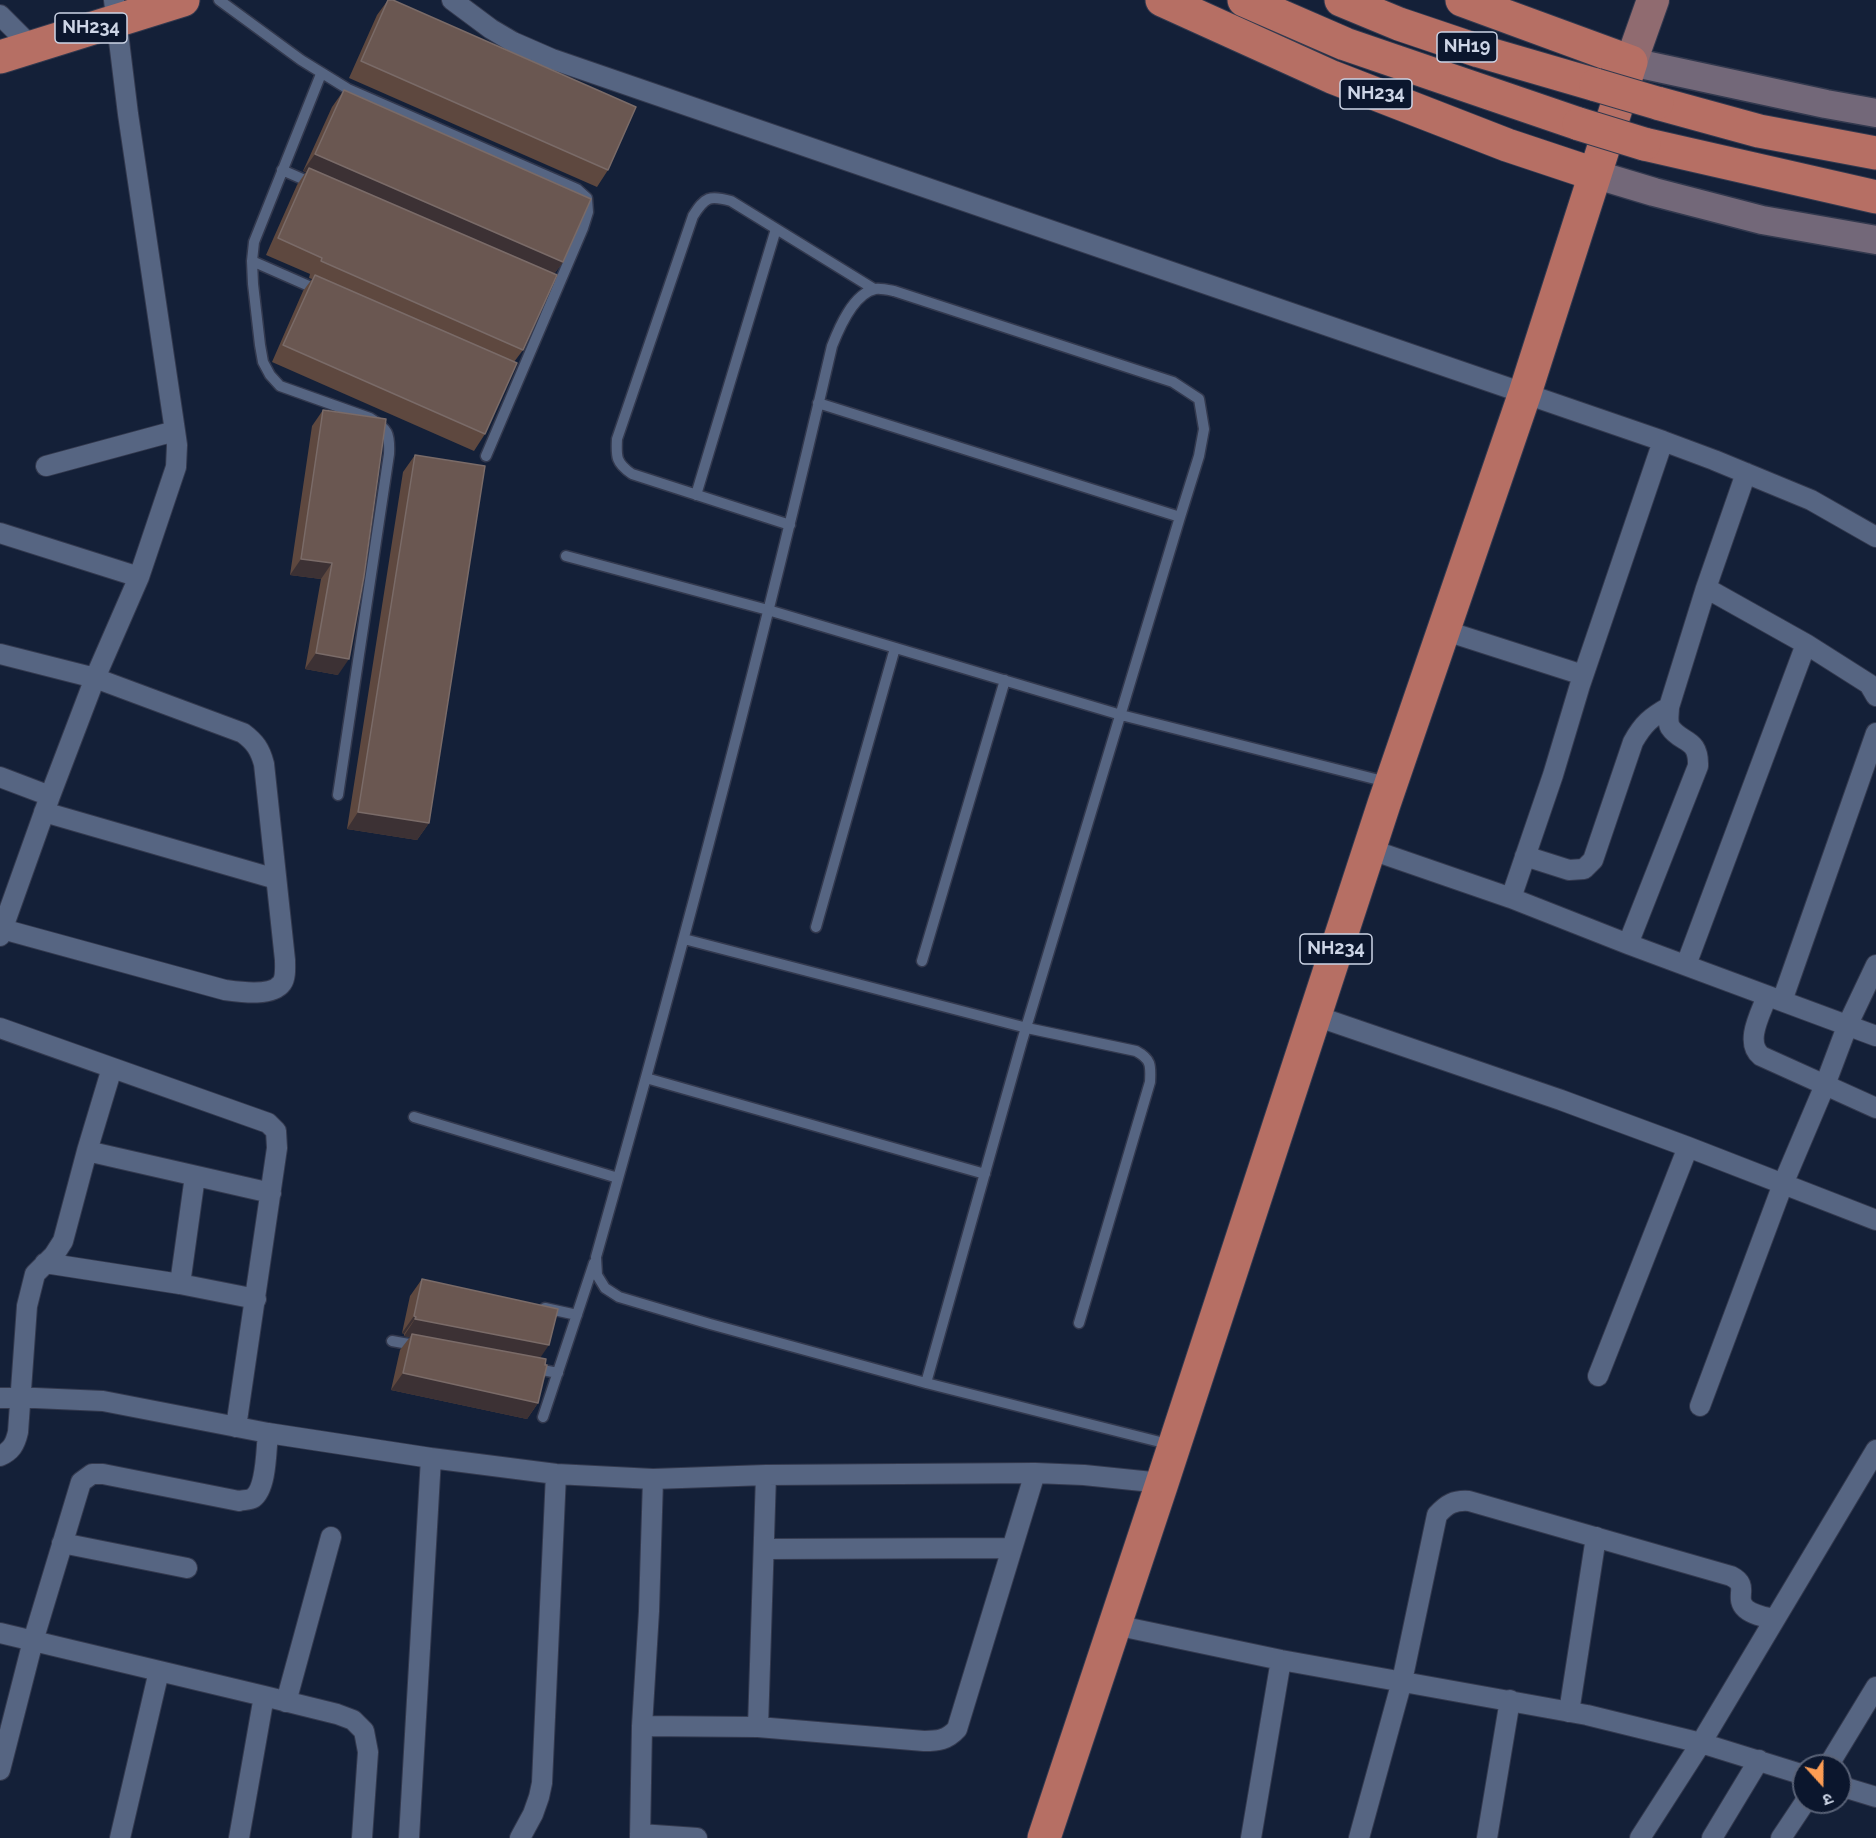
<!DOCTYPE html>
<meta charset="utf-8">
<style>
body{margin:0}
#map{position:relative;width:1876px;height:1838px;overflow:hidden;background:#142038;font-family:Raleway,"Noto Sans Devanagari",sans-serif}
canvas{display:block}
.north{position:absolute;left:1792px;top:1754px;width:60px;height:60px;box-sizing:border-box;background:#0b162d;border:2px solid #596277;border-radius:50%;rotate:159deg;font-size:16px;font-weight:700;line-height:24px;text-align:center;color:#cdd5e6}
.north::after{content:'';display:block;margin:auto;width:21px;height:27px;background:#fd9d54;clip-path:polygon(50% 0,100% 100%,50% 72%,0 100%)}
</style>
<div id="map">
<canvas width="1876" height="1838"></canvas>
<div class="north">उ</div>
</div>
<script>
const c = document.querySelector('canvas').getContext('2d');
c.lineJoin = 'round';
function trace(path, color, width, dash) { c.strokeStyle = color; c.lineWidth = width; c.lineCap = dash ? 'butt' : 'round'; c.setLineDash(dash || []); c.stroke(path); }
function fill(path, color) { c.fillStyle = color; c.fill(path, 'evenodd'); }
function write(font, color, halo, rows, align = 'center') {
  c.font = font + ' Raleway,sans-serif'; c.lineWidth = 4.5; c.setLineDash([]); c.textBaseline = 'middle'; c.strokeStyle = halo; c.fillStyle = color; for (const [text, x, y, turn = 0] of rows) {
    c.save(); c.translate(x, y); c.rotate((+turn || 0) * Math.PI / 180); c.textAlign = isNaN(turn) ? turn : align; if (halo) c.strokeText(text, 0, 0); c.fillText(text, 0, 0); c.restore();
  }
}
const lane = new Path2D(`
 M 219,0 L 301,60 L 348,89 L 577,189 L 587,198 L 588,212 L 583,228 L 486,456
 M 321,74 L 254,242 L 252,261 L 253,284 L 260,345 L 263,362 L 270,375 L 280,386 L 370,418 C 388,429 390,433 389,454 L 338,795
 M 282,170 L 314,184
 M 252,261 L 318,290
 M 818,403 L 1180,517
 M 696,495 L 776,229
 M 790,525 L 632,474 C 616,463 616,457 617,439 L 693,216 C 705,197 709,195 731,201 L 874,289
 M 566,556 L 768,610 L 1121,715 L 1387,782
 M 816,927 L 895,648
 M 684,939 L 1027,1028 L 1136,1051 C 1151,1059 1151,1065 1150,1082 L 1079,1323
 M 922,961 L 1005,680
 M 646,1078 L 985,1174
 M 414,1117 L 618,1178
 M 545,1308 L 577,1315
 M 392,1341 L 420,1346
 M 532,1368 L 558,1373
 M 926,1383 L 1022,1041 L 1180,517 L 1199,456 L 1204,429 L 1199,399 L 1173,382 L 894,291 C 889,290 880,288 875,289 C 853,294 839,328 832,346 C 761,652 681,956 596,1257 L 597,1275 L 605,1288 L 619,1297 L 710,1324 L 926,1383 L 1172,1445
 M 543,1417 L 594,1263`);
const street = new Path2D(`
 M 452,0 L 491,29 L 513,42 L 552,59 L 1663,441 L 1714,460 L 1811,500 L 1876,537
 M 0,15 L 32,47
 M 46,466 L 175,431
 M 0,533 L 139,577
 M 1706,588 L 1806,644 L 1869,684 L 1876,696
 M 1443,630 L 1583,675
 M 0,654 L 95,678 L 243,733 C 255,742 260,749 264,764 L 285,960 C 285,967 286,977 282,983 C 272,997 240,992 225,990 L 2,929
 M 0,777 L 50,796
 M 44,812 L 276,879
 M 1369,849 L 1511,898 L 1628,944 L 1876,1036
 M 1525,856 L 1569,870 L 1584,869 L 1593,860 L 1633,742 C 1643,724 1651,717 1669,707
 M 1511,898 L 1553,775 L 1580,685 L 1663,441
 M 0,936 L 50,796 L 95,678 L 139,577 L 176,467 L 177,445 L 175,431 L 128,114 L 114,0
 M 1628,944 L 1698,766 C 1699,737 1681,744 1670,727 C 1667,721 1669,714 1669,707 L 1706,588 L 1746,473
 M 1686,965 L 1806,644
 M 1767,996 C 1761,1013 1744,1042 1761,1056 L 1876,1108
 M 1782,1001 L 1876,733
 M 1313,1015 L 1561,1100 L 1688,1147 L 1876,1220
 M 0,1028 L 268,1123 L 276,1131 L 277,1148 L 236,1427
 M 87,1151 L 271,1193
 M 45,1263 L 180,1284 L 256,1299
 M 180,1284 L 195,1176
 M 1598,1376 L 1688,1147
 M 0,1398 L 35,1398 L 103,1401 L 268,1433 L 431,1458 L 556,1474 L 653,1479 L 766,1475 L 1035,1473 L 1084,1475 L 1162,1483
 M 1700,1406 L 1783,1184 L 1825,1085 L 1848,1024 L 1876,965
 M 0,1456 C 11,1451 15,1445 18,1432 L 27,1306 L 35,1274 L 54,1255 L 63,1241 L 87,1151 L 112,1068
 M 62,1543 L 187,1568
 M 765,1549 L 1011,1548
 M 1115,1625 L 1281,1660 L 1587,1715 L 1701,1743 L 1804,1775
 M 0,1633 L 264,1696 L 337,1714 L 353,1720 L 364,1731 L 368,1752 L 362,1838
 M 286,1702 L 331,1537
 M 1569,1712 L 1596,1537
 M 642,1726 L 758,1727 L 924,1741 C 938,1741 947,1740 957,1729 L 1035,1473
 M 758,1727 L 766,1475
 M 1828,1766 L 1876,1687
 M 0,1770 L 33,1641 L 81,1482 L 92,1474 L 103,1474 L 239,1501 C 243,1500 250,1500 253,1498 C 267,1488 266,1449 268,1433
 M 1840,1786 L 1876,1797
 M 640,1834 L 697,1838
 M 120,1838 L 159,1671
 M 239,1838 L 264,1696
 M 409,1838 L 431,1458
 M 520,1838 L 533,1814 L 539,1797 L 542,1783 L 556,1474
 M 640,1838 L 642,1726 L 649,1611 L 653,1479
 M 1251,1838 L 1281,1660
 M 1359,1838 L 1402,1681 L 1437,1515 C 1447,1504 1454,1500 1469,1501 L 1731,1576 C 1751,1586 1733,1597 1746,1609 C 1753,1615 1765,1617 1774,1619
 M 1487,1838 L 1510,1700
 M 1640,1838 L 1701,1743 L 1876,1450
 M 1712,1838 L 1759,1760
 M 1781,1838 L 1805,1802`);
const secondary = new Path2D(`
 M 1631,62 L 1826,104 L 1876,113
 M 1594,174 L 1654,192 L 1762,220 L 1876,240`);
const primary = new Path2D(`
 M 1631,62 L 1653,0`);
const highway = new Path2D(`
 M 1162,0 L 1332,77 L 1507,145 L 1594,174
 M 1244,0 L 1345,44 L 1579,124
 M 1341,0 L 1399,24 L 1479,51 L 1596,85
 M 0,57 L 183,0
 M 1657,103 L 1759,131 L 1876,153
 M 1644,144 L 1876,197
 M 1044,1838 L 1162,1483 L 1384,804 L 1525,393 L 1631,62 L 1462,0`);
trace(lane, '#33394e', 13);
trace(street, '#33394e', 22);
trace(secondary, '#33394e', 31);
trace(primary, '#33394e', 34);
trace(highway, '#33394e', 35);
trace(lane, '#566582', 10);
trace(street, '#566582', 20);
trace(secondary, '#736879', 28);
trace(primary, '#906b70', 32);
trace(highway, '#b66f64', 33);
const highwayBridge = new Path2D(`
 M 1596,85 L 1657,103
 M 1579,124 L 1644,144`);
trace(highwayBridge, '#33394e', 35, []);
trace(highwayBridge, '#b66f64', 33);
fill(new Path2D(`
 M 388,0 L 608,170 L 597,187 L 349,78 L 377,15 Z
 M 344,90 L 563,262 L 554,274 L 523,350 L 514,362 L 485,434 L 474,451 L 272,362 L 303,291 L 312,279 L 309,278 L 310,274 L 266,255 L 297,185 L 306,172 L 303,171 L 332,107 Z
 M 323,410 L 338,675 L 305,669 L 321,579 L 290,575 L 312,426 Z
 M 415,455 L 429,823 L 417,840 L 347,829 L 403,472 Z
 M 422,1279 L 540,1358 L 538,1403 L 527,1419 L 391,1390 L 400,1350 L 410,1337 L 404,1336 L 404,1334 L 402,1333 L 410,1296 Z`), '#5e483f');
fill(new Path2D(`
 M 315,154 L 563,262 L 551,278 L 309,168 L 306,172 L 303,171 Z
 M 301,559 L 332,563 L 321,579 L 290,575 Z
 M 316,653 L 349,659 L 338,675 L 305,669 Z
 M 358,812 L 429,823 L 417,840 L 347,829 Z
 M 414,1316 L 416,1317 L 404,1334 L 402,1333 Z
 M 415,1319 L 549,1345 L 538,1361 L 412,1334 L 410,1337 L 404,1336 Z
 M 403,1373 L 538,1403 L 527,1419 L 391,1390 Z`), '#3c3134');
const building = new Path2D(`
 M 388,0 L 393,0 L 636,107 L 608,170 L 361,61 Z
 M 344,90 L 591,199 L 563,262 L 315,154 Z
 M 309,168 L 557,275 L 523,350 L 321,261 L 322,258 L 278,238 Z
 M 315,275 L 517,363 L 485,434 L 283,345 Z
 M 323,410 L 386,419 L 364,576 L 349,659 L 316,653 L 332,563 L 301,559 Z
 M 415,455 L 485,466 L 429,823 L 358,812 Z
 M 422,1279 L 558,1309 L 549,1345 L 415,1319 L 416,1317 L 414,1316 Z
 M 412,1334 L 546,1359 L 545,1365 L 547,1365 L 538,1403 L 403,1373 Z`);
fill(building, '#6a5751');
trace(building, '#7a6b68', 1.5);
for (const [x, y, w] of [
 [91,28,72],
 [1467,47,60],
 [1376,94,72],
 [1336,949,72]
]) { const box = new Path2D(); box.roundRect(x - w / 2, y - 15, w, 30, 4.5); c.fillStyle = '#0b162d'; c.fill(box); trace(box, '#cdd5e6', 1.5); }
write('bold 18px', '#cdd5e6', null, [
 ["NH234",91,28],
 ["NH19",1467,47],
 ["NH234",1376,94],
 ["NH234",1336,949]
]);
</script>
